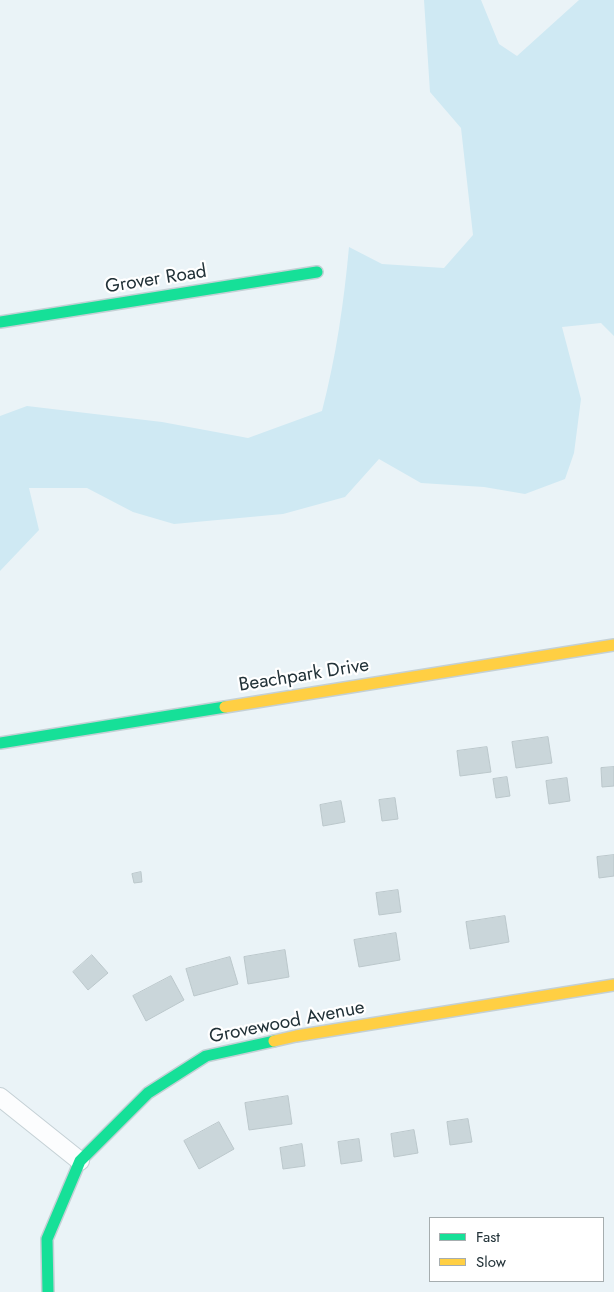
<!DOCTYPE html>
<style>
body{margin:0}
#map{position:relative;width:614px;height:1292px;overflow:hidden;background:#eaf3f7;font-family:Jost,sans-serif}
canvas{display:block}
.legend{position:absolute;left:429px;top:1217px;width:175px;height:65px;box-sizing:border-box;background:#fff;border:1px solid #a6adaf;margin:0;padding:6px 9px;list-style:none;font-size:15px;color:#213137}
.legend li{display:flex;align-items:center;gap:10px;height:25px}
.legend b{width:25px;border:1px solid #a6adaf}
</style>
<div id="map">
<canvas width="614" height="1292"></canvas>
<ul class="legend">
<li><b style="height:6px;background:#16e098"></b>Fast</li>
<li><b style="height:6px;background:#ffcf43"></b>Slow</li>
</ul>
</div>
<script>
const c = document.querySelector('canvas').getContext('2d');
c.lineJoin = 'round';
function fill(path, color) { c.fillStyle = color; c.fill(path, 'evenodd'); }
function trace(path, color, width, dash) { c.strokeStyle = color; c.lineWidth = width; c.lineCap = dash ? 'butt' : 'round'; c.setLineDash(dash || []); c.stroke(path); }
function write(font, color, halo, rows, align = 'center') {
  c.font = font + ' Jost,sans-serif'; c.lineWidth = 4.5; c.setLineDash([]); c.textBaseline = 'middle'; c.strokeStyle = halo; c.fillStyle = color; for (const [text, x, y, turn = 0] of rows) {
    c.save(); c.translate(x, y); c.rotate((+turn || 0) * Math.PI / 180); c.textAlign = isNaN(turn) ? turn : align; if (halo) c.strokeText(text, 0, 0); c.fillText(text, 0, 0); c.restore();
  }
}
fill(new Path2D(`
 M 424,0 L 481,0 L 499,44 L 517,56 L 579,0 L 614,0 L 614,336 L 601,323 L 562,327 L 581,399 L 574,453 L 565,479 L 525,494 L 484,487 L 421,483 L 379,459 L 345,497 L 283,514 L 174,524 L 133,512 L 87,488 L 29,488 L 39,530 L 0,571 L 0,416 L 27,406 L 162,422 L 248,438 L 322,411 C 336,357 344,302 349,247 L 382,264 L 444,268 L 473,235 L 461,128 L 430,92 Z`), '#cfe9f3');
const building = new Path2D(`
 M 548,737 L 552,763 L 516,768 L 512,742 Z
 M 487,747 L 491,772 L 460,776 L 457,751 Z
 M 614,767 L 614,786 L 602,787 L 601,768 Z
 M 507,777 L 510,796 L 496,798 L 493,779 Z
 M 567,778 L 570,801 L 549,804 L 546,781 Z
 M 395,798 L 398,819 L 382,821 L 379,800 Z
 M 341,801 L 345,822 L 323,826 L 320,805 Z
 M 614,855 L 614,876 L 599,878 L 597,857 Z
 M 141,872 L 142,882 L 134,883 L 132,874 Z
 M 398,890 L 401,912 L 379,915 L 376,893 Z
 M 505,916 L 509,942 L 470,949 L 466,922 Z
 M 396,933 L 400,960 L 359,967 L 354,940 Z
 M 285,950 L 289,977 L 248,984 L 244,957 Z
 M 92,955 L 108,973 L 88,990 L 73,972 Z
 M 230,957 L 238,984 L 194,996 L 186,969 Z
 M 171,976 L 184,1000 L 146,1021 L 133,996 Z
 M 288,1096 L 292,1124 L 249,1130 L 245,1103 Z
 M 468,1119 L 472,1142 L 450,1145 L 447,1122 Z
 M 219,1122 L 234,1149 L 199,1169 L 184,1141 Z
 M 414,1130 L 418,1153 L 394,1157 L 391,1134 Z
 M 359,1139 L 362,1161 L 341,1164 L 338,1142 Z
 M 302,1144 L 305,1166 L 283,1169 L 280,1148 Z`);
fill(building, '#cad6da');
trace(building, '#bbc7cb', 1);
const street = new Path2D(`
 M 0,1097 L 80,1161`);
const fast = new Path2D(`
 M 0,322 L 317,272
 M 0,743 L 225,707
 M 48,1292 L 47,1239 L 80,1161 L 148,1093 L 206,1056 L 274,1041`);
const slow = new Path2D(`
 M 225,707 L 614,645
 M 274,1041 L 296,1036 L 614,985`);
trace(street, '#c4d0d5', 20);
trace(fast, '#c4d0d5', 14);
trace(slow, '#c4d0d5', 14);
trace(street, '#fcfdfe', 18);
trace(fast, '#16e098', 11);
trace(slow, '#ffcf43', 11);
write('19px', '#213137', '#fff', [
 ["Grover Road",156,280,-9],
 ["Beachpark Drive",304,676,-9],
 ["Grovewood Avenue",287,1023,-11]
]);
</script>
